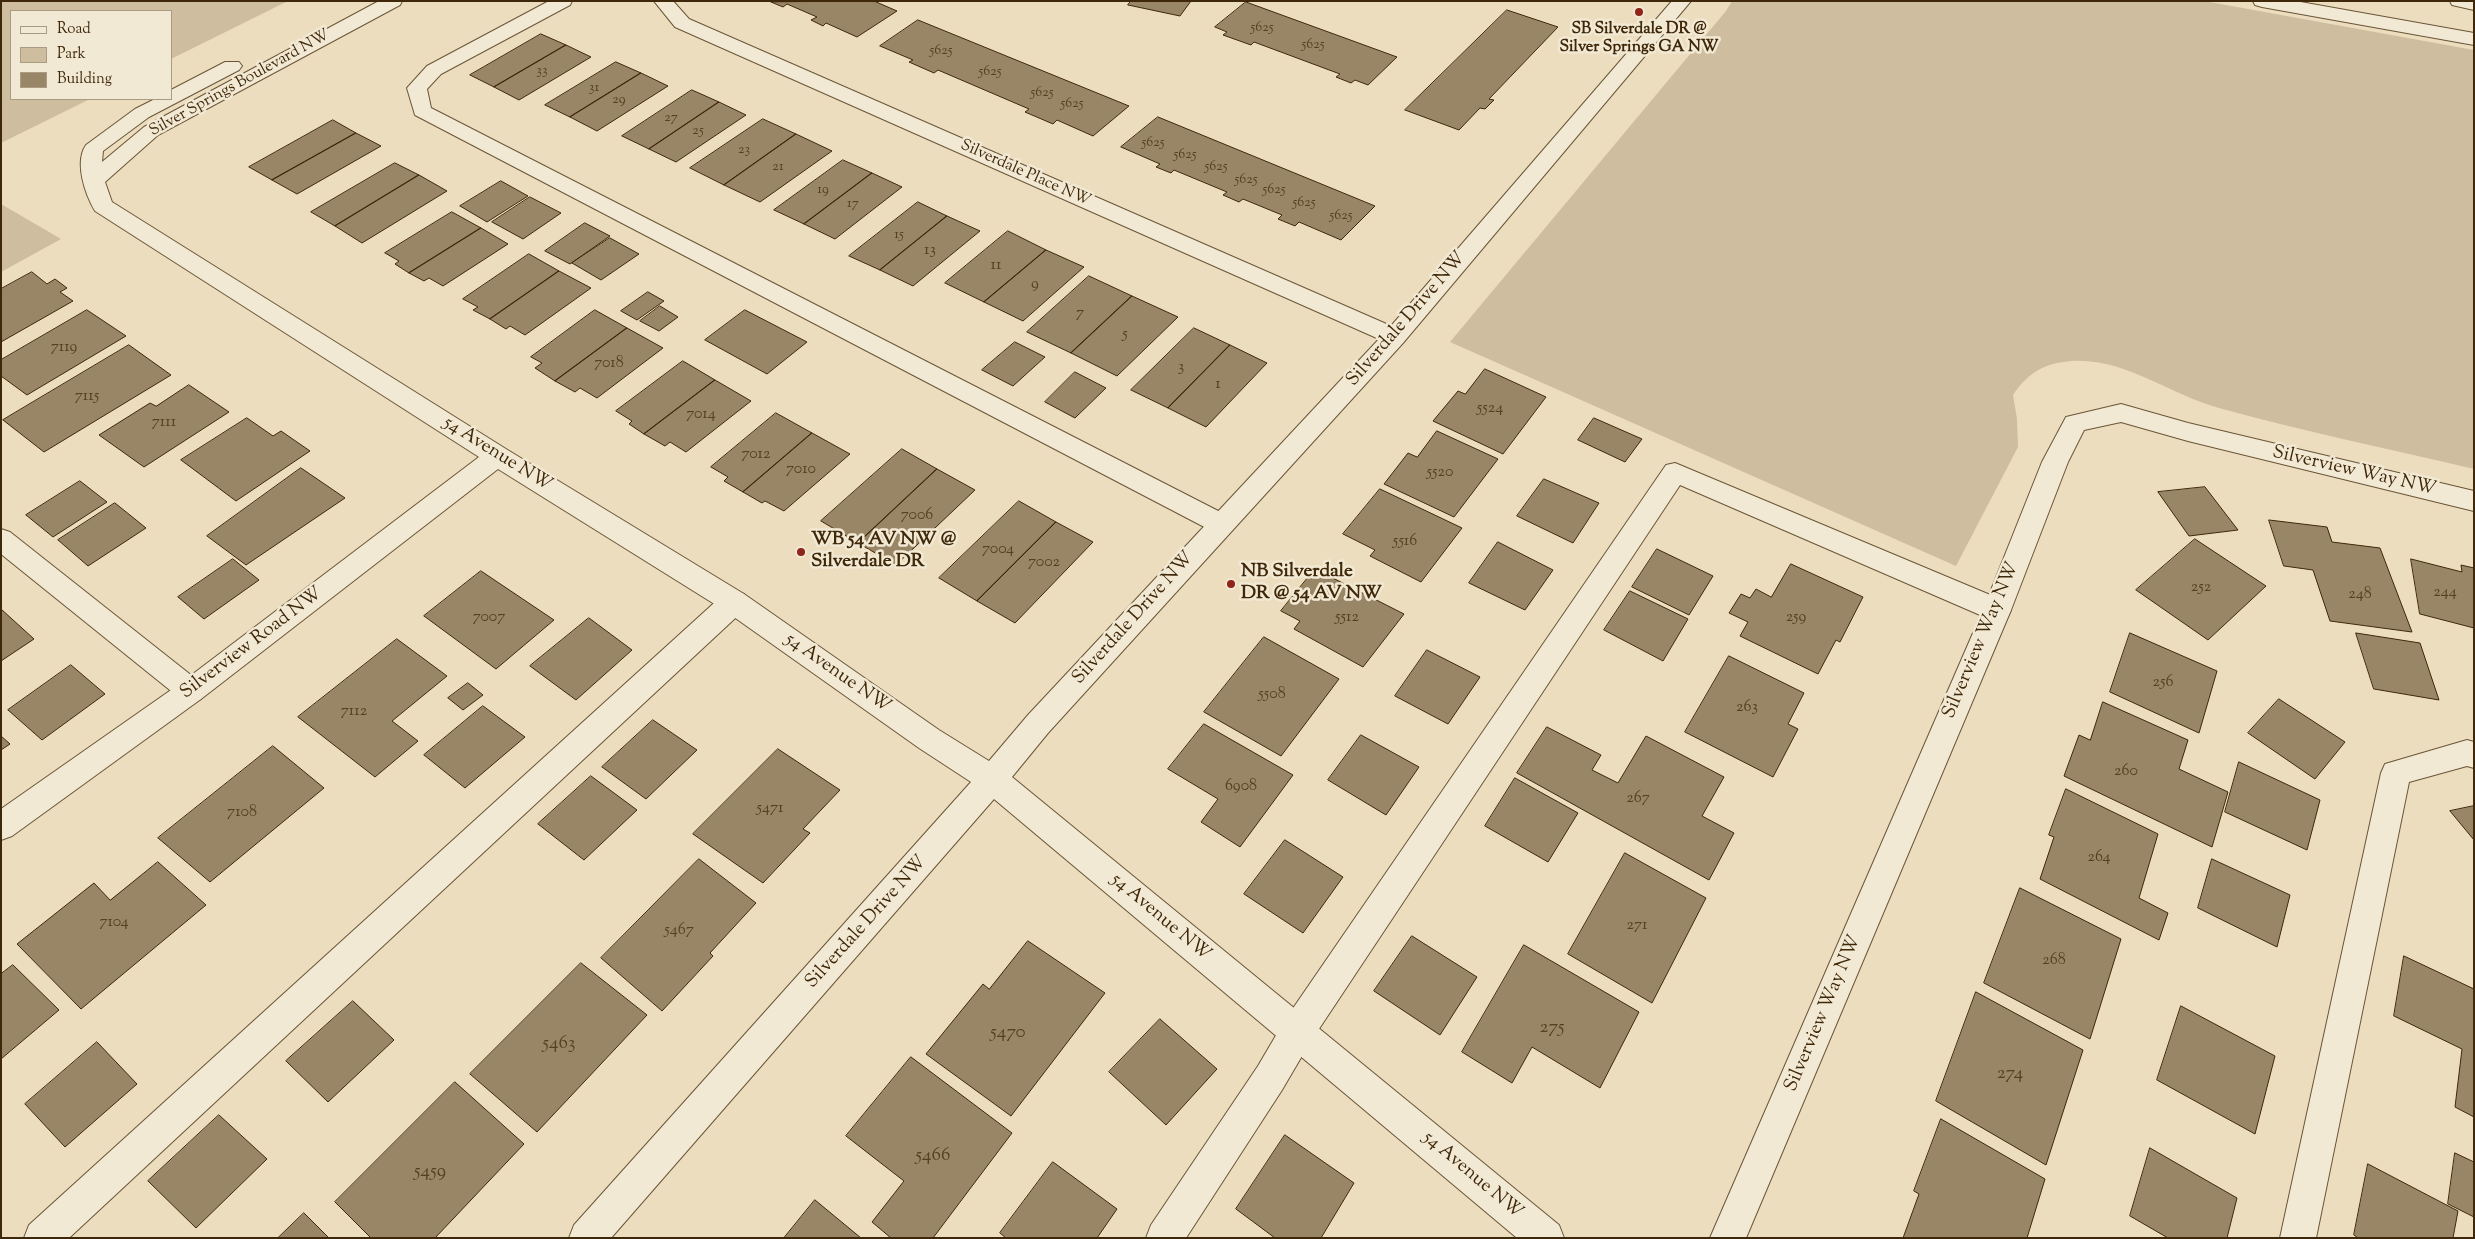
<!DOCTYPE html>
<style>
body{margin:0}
#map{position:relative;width:2475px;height:1239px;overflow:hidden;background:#ebddbe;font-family:"Sorts Mill Goudy",serif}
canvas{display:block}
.frame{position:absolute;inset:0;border:2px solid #3f2809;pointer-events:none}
.legend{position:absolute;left:10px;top:10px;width:162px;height:90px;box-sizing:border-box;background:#f2e9d5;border:1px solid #aa9c83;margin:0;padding:6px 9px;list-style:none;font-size:15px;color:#3f2809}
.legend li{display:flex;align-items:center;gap:10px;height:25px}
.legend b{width:25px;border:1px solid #aa9c83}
</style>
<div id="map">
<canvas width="2475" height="1239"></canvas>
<div class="frame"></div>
<ul class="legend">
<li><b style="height:6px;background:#f2e9d5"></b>Road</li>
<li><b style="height:14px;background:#cebe9f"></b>Park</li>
<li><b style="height:14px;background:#988667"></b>Building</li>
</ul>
</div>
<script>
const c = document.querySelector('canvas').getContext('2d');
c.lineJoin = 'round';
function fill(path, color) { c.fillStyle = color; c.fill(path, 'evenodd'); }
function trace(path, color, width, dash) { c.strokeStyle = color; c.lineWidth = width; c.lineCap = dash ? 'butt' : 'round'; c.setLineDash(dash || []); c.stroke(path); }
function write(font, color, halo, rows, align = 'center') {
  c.font = font + ' "Sorts Mill Goudy",serif'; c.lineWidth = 5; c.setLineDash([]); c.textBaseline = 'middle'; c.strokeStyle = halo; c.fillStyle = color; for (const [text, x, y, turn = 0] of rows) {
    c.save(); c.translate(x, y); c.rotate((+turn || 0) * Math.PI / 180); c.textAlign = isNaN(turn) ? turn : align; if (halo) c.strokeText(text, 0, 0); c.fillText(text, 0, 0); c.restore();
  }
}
fill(new Path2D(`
 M 1,1 L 288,1 L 171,59 L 171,11 L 11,11 L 11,99 L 90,99 L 1,143 Z
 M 1732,1 L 2204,1 L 2474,50 L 2474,469 C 2389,449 2303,431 2219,408 C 2170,395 2126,358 2072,361 C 2044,363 2028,373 2013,395 L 2017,419 L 2018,447 L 1956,566 L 1450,342 L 1726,11 Z
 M 1,204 L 61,239 L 1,272 Z`), '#cebe9f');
const building = new Path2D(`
 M 874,1 L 897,11 L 857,37 L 826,23 L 823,26 L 811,20 L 817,17 L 787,4 L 783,7 L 771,2 Z
 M 1131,1 L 1191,1 L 1180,16 L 1128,5 Z
 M 1246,2 L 1397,57 L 1368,85 L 1355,80 L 1351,83 L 1336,77 L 1340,74 L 1254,42 L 1251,45 L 1223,35 L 1227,32 L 1215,27 Z
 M 1507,10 L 1558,27 L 1489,99 L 1494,100 L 1485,109 L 1480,108 L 1459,130 L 1405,110 Z
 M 918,20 L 1048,73 L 1129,106 L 1093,136 L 1057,120 L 1053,124 L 1025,112 L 1029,109 L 938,70 L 934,73 L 909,62 L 913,60 L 880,46 Z
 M 541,34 L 566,45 L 494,87 L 470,75 Z
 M 566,45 L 591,57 L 519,100 L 494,87 Z
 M 616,62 L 641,73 L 570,117 L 545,105 Z
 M 641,73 L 668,86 L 597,131 L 570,117 Z
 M 692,90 L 719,102 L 649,149 L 622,136 Z
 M 719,102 L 746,115 L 676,162 L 649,149 Z
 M 1158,117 L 1375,206 L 1341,240 L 1299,222 L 1295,226 L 1278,219 L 1282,215 L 1243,199 L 1239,202 L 1223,195 L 1227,192 L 1174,170 L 1171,173 L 1156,167 L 1160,164 L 1121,147 Z
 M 763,119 L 796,134 L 724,185 L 690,168 Z
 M 333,120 L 356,133 L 272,180 L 249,167 Z
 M 356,133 L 381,146 L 297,194 L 272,180 Z
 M 796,134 L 832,151 L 760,202 L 724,185 Z
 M 843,160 L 872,173 L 804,224 L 774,210 Z
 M 395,163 L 419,175 L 335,226 L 311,212 Z
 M 872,173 L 902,187 L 835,239 L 804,224 Z
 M 419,175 L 447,191 L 362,243 L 335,226 Z
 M 501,181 L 528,196 L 487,222 L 460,206 Z
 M 530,197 L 561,213 L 523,239 L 492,222 Z
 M 918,202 L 947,216 L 880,270 L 849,256 Z
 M 452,212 L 481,228 L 409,273 L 395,264 L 399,261 L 385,253 Z
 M 947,216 L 980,231 L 913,286 L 880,270 Z
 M 585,223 L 610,236 L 570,264 L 545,251 Z
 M 481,228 L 508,244 L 443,286 L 429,278 L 424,281 L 409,273 Z
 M 1008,231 L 1046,250 L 984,302 L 945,283 Z
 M 610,238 L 639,254 L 601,280 L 572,263 Z
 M 1046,250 L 1084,267 L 1023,321 L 984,302 Z
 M 529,254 L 559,271 L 490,319 L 473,310 L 478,307 L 463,299 Z
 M 559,271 L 591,288 L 525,335 L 510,326 L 506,329 L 490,319 Z
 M 32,272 L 47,284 L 55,279 L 67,288 L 60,292 L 73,301 L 1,342 L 1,289 Z
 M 1089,276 L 1132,296 L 1071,353 L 1027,332 Z
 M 648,292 L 664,301 L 637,320 L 621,311 Z
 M 1132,296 L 1178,317 L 1117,376 L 1071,353 Z
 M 660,306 L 678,317 L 659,331 L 640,321 Z
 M 87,310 L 126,336 L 27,395 L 1,376 L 1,360 Z
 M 595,310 L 627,328 L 555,381 L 535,368 L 542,363 L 531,357 Z
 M 745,310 L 807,342 L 767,374 L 705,340 Z
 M 627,328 L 663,348 L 597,398 L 580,388 L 575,392 L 555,381 Z
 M 1194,328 L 1230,345 L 1168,408 L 1131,390 Z
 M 1015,342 L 1045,357 L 1013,386 L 982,370 Z
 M 129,345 L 171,375 L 44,452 L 3,420 Z
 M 1230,345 L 1267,363 L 1206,427 L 1168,408 Z
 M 683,361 L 715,380 L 644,434 L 629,424 L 632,421 L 616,411 Z
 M 1485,369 L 1546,397 L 1503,454 L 1433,421 L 1458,391 L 1465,394 Z
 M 1075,372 L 1106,388 L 1075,418 L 1045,402 Z
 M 715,380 L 751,401 L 686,452 L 670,442 L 665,446 L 644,434 Z
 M 189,385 L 229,412 L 144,467 L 99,435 L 150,403 L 156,406 Z
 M 776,413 L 812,433 L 743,492 L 724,481 L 728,477 L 711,467 Z
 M 247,418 L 273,436 L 281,431 L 310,451 L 236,501 L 181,460 Z
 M 1594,418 L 1642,439 L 1625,462 L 1578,440 Z
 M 1437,431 L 1498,459 L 1454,517 L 1384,484 L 1408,453 L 1417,457 Z
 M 812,433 L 850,454 L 784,511 L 765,501 L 762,503 L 743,492 Z
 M 902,449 L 937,469 L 858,543 L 821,521 Z
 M 301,468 L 345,498 L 246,565 L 207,536 Z
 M 937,469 L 975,490 L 896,565 L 858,543 Z
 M 1544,479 L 1599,503 L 1573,543 L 1517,516 Z
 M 80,481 L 107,502 L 53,537 L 26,515 Z
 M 2205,487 L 2238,530 L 2189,536 L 2158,492 Z
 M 1380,489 L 1462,528 L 1421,582 L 1370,556 L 1375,550 L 1343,534 Z
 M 1019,501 L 1056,522 L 977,601 L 939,578 Z
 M 115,503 L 146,528 L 88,566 L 58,540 Z
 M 2269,520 L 2327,527 L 2332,542 L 2380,548 L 2412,632 L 2330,621 L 2313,570 L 2284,566 Z
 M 1056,522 L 1093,542 L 1015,623 L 977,601 Z
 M 2195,539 L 2266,586 L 2208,640 L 2136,590 Z
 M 1498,542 L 1553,570 L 1525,610 L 1469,583 Z
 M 1657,549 L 1713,576 L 1689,615 L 1632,587 Z
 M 233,559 L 259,580 L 204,619 L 178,597 Z
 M 2411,559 L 2462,572 L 2461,565 L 2474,568 L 2474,628 L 2420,614 Z
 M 1791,564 L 1863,597 L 1840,642 L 1836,640 L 1818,674 L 1740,636 L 1748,622 L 1729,613 L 1741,594 L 1750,598 L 1756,589 L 1771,597 Z
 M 1315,569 L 1404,614 L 1363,667 L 1294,629 L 1300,621 L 1281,611 Z
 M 481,571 L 554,620 L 496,669 L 424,616 Z
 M 1630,591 L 1688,619 L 1663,661 L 1604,630 Z
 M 1,609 L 34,639 L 1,661 Z
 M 589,618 L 632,650 L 576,700 L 530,666 Z
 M 2130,633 L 2217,671 L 2199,733 L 2110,692 Z
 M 2356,633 L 2420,643 L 2439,700 L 2374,689 Z
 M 1264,637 L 1339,679 L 1281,756 L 1204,712 Z
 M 397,639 L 447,676 L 392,721 L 418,741 L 375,777 L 298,717 Z
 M 1427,650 L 1480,677 L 1448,724 L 1395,696 Z
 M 1729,656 L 1804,693 L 1788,724 L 1798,729 L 1773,777 L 1685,732 Z
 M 71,665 L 105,694 L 42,740 L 8,710 Z
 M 468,683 L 483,695 L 463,710 L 448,698 Z
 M 2279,699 L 2345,742 L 2315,779 L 2248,733 Z
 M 2103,702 L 2188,740 L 2179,769 L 2228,792 L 2212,847 L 2064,776 L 2079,735 L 2090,740 Z
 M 483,706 L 525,737 L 465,788 L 424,755 Z
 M 653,720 L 697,750 L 646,799 L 602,767 Z
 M 1204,724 L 1293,775 L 1240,847 L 1201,822 L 1218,799 L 1168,769 Z
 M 1547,727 L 1601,755 L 1592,770 L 1618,783 L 1646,736 L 1724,777 L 1702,816 L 1734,833 L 1709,880 L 1517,773 Z
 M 1361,735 L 1419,767 L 1386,815 L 1328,780 Z
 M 1,736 L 10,744 L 1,750 Z
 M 273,746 L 324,788 L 210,882 L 158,838 Z
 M 778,749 L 840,790 L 803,829 L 810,833 L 763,883 L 693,834 Z
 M 2239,762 L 2320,800 L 2307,850 L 2225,812 Z
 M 591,776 L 637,810 L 584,860 L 538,824 Z
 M 1515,778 L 1578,813 L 1548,862 L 1485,826 Z
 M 2066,789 L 2158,834 L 2139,898 L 2168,913 L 2159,940 L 2040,879 L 2054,837 L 2049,835 Z
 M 2474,806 L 2474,840 L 2450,811 Z
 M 1285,840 L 1343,877 L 1303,933 L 1244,894 Z
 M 1625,853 L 1706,898 L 1652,1003 L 1568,954 Z
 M 699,859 L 756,903 L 710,953 L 713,956 L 662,1011 L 601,958 Z
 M 2212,859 L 2290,895 L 2277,947 L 2198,908 Z
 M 158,862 L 206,905 L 81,1009 L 17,944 L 94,883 L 110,900 Z
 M 2020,888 L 2121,939 L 2090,1039 L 1984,983 Z
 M 1412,936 L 1477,977 L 1440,1035 L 1374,991 Z
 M 1028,941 L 1105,993 L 1011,1116 L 926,1054 L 983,984 L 989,989 Z
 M 1524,945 L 1639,1012 L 1600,1088 L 1532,1047 L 1512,1083 L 1462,1052 Z
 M 2404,956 L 2474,989 L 2474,1117 L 2455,1107 L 2462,1049 L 2394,1016 Z
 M 581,963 L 647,1015 L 537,1132 L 470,1074 Z
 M 13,965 L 59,1010 L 1,1059 L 1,974 Z
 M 1976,992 L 2083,1050 L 2046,1165 L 1936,1101 Z
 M 353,1001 L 394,1040 L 328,1102 L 286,1061 Z
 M 2181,1006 L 2275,1056 L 2255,1134 L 2157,1080 Z
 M 1160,1019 L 1217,1069 L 1166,1125 L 1109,1072 Z
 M 97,1042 L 137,1084 L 65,1147 L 25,1104 Z
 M 911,1057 L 1012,1133 L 933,1238 L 891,1238 L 872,1222 L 904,1181 L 846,1136 Z
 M 455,1082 L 524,1144 L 435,1238 L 371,1238 L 335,1202 Z
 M 219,1115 L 267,1159 L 196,1228 L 148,1181 Z
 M 1941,1119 L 2045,1179 L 2027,1238 L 1903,1238 L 1919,1194 L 1914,1191 Z
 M 1285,1135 L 1354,1183 L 1321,1238 L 1275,1238 L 1236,1209 Z
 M 2150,1148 L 2237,1198 L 2227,1238 L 2168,1238 L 2130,1216 Z
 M 2455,1153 L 2474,1162 L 2474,1217 L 2448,1204 Z
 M 1053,1162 L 1117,1209 L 1097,1238 L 1006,1238 L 1000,1233 Z
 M 2368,1164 L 2458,1211 L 2453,1238 L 2358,1238 L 2354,1235 Z
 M 815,1200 L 861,1238 L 784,1238 Z
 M 304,1213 L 329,1238 L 278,1238 Z`);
fill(building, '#988667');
trace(building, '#3f2809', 1);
const service = new Path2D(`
 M 549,1 L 572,1 L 570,5 L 441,74 L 427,89 L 431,108 L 1230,517 L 1234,524 L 1230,531 L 1221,534 L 1212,531 L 415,115 L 407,88 L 427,66 Z
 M 1675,463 L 2007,602 L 2011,610 L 2007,618 L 1997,621 L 1987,618 L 1680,485 L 1309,1044 L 1282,1090 L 1186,1238 L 1146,1238 L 1151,1225 L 1258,1066 L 1285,1020 L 1666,465 Z
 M 1,529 L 10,532 L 201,683 L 205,691 L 201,699 L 191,703 L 181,699 L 1,554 Z
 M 734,591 L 744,594 L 748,602 L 744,610 L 69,1238 L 24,1238 L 29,1225 L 724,594 Z
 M 2467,740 L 2474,742 L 2474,768 L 2467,766 L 2409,782 L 2316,1238 L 2280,1238 L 2381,773 L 2385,764 Z`);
const minor = new Path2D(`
 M 379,1 L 402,1 L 400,5 L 158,135 L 105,182 L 112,202 L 506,449 L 744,594 L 939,730 L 989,761 L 1028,715 L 1379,339 L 675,27 L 654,1 L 673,1 L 689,19 L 1391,326 L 1672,1 L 1691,1 L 1403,343 L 1048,733 L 1012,777 L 1559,1225 L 1564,1238 L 1517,1238 L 994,799 L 611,1238 L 569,1238 L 574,1225 L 971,782 L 919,748 L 724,610 L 498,469 L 201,699 L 12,836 L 1,840 L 1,809 L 181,683 L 479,457 L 95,211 C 85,194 74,162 86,145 L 135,109 L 155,99 L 171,99 L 171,90 L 225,62 L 239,62 L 242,66 L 239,70 L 149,117 L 103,151 L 102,162 L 144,127 Z
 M 2121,404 L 2188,423 L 2474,491 L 2474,511 L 2188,441 L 2121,422 L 2084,430 L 2068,462 L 2011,610 L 1746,1238 L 1710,1238 L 1983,610 L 2042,462 L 2066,417 Z`);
const tertiary = new Path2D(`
 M 2253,1 L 2295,1 L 2474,33 L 2474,45 L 2262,7 L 2255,5 Z
 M 2450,1 L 2474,1 L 2474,10 L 2452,5 Z`);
trace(service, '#6a5536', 2);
trace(minor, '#6a5536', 2);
trace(tertiary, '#6a5536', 2);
fill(service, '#f2e9d5');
fill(minor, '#f2e9d5');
fill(tertiary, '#f2e9d5');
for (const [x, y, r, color] of [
 [1639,12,5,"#8f2418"],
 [801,552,5,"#8f2418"],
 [1231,584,5,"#8f2418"]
]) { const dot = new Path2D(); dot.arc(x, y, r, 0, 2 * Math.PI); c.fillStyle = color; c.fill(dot); trace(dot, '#f2e9d5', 2); }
write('14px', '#554020', null, [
 ["5625",1262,29],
 ["5625",1313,46],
 ["5625",941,52],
 ["33",542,72],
 ["5625",990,73],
 ["31",594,89],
 ["5625",1042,94],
 ["29",619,101],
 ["5625",1072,105],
 ["27",671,119],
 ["25",698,132],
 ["5625",1153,144],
 ["23",744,151],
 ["5625",1185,156],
 ["21",778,168],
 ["5625",1216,168],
 ["5625",1246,181],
 ["19",823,191],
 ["5625",1274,191],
 ["5625",1304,204],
 ["17",853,205],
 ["5625",1341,217],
 ["15",899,236]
]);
write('bold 16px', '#3f2809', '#f2e9d5', [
 ["SB Silverdale DR @",1639,30],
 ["Silver Springs GA NW",1639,48]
]);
write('16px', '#3f2809', '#f2e9d5', [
 ["Silver Springs Boulevard NW",240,84,-29],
 ["Silverdale Place NW",1025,174,24]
]);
write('16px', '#554020', null, [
 ["13",930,251],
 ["11",996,266],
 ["9",1035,285],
 ["7",1080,314],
 ["5",1125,335],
 ["7119",64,348],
 ["7018",609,364],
 ["3",1181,368],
 ["1",1218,385],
 ["7115",87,397],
 ["5524",1490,409],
 ["7014",701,415],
 ["7111",164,423],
 ["7012",756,455],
 ["7010",801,470],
 ["5520",1440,473],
 ["7006",917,516],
 ["5516",1405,542],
 ["7004",998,550],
 ["7002",1044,563],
 ["252",2201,588],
 ["244",2445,593],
 ["248",2360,595],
 ["7007",489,618],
 ["5512",1347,618],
 ["259",1796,618],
 ["256",2163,683],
 ["5508",1272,695],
 ["263",1747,708],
 ["7112",354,712],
 ["260",2126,772],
 ["6908",1241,787],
 ["267",1638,799],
 ["5471",770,809],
 ["7108",242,813],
 ["264",2099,858],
 ["7104",114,923],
 ["271",1637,926],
 ["5467",679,931],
 ["268",2054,961]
]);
write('19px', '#3f2809', '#f2e9d5', [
 ["Silverdale Drive NW",1407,320,-49],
 ["54 Avenue NW",497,455,32],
 ["Silverview Way NW",2354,472,13],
 ["Silverdale Drive NW",1134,619,-48],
 ["Silverview Way NW",1982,641,-67],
 ["Silverview Road NW",252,644,-37],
 ["54 Avenue NW",837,674,35],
 ["54 Avenue NW",1160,918,40],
 ["Silverdale Drive NW",867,923,-48],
 ["Silverview Way NW",1824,1014,-67],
 ["54 Avenue NW",1472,1176,40]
]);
write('bold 19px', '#3f2809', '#f2e9d5', [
 ["WB 54 AV NW @",811,541],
 ["Silverdale DR",811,563],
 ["NB Silverdale",1241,573],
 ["DR @ 54 AV NW",1241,595]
], 'left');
write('19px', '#554020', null, [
 ["275",1552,1029],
 ["5470",1008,1034],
 ["5463",559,1045],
 ["274",2010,1075],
 ["5466",933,1157],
 ["5459",430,1173]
]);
</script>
